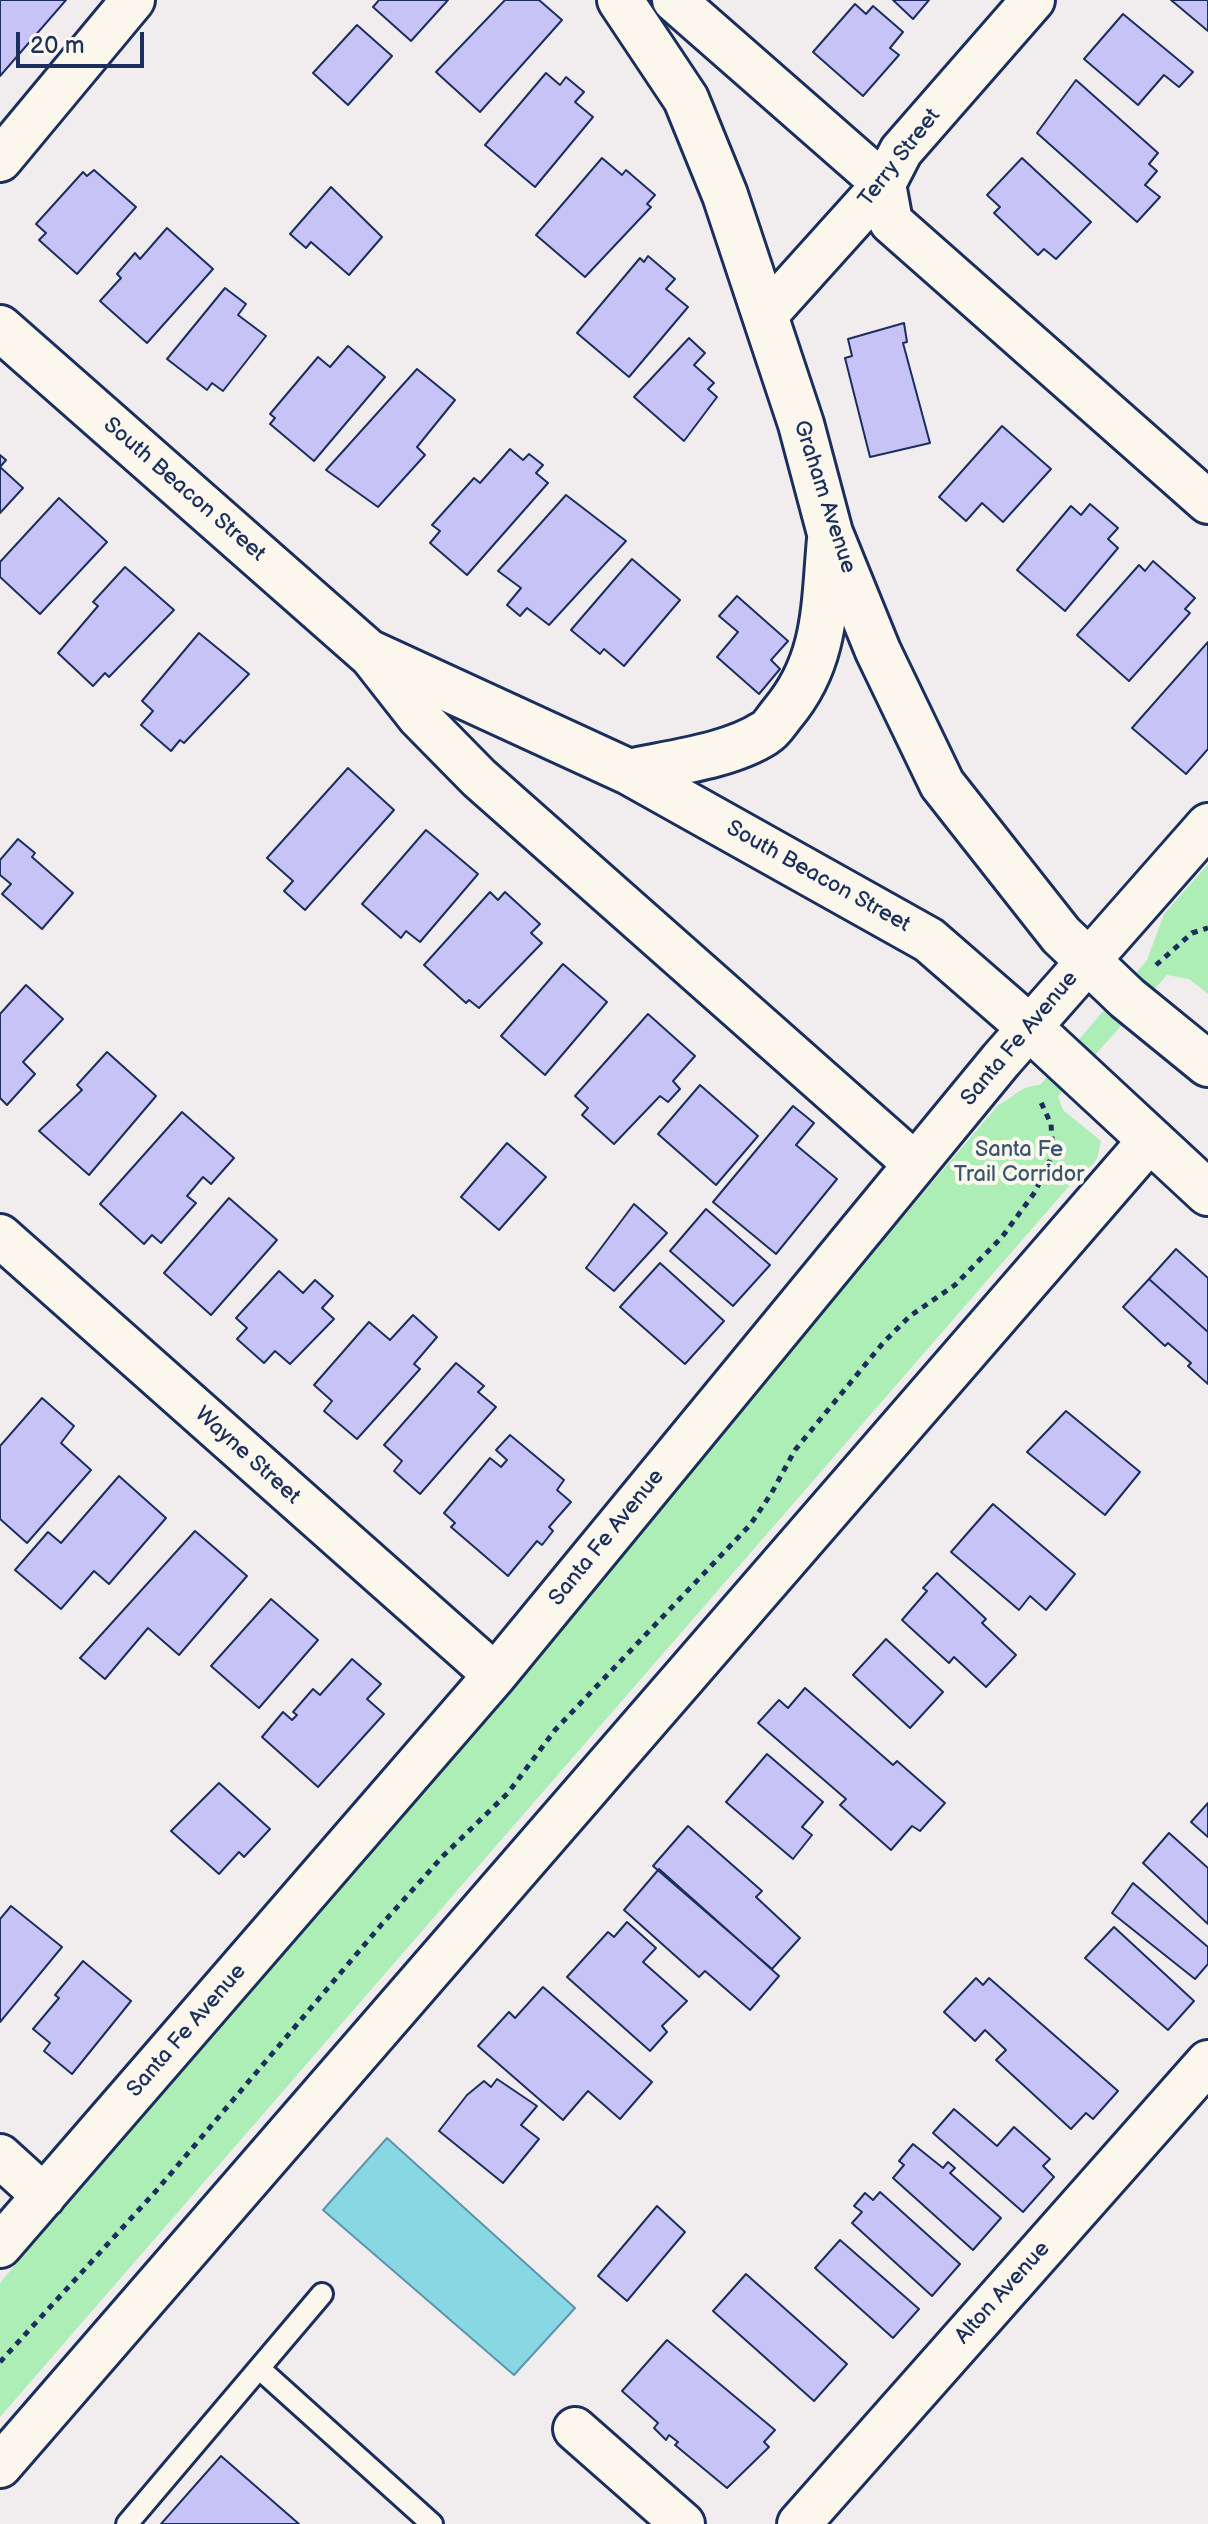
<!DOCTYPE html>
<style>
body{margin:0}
#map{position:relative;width:1208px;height:2524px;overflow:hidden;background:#f1edee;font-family:"Balsamiq Sans",sans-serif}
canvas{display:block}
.scale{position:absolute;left:16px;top:32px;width:128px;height:36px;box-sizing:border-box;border:4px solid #1b2f5e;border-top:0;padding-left:10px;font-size:24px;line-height:28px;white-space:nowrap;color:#1b2f5e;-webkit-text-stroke:6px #fbf7ec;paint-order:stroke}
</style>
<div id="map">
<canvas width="1208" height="2524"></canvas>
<div class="scale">20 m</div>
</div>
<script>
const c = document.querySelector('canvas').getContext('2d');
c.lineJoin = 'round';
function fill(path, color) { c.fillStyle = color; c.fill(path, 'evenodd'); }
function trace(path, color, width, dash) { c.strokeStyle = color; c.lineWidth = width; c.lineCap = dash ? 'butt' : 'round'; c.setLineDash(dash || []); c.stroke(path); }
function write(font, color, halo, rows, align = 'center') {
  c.font = font + ' "Balsamiq Sans",sans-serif'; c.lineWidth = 8; c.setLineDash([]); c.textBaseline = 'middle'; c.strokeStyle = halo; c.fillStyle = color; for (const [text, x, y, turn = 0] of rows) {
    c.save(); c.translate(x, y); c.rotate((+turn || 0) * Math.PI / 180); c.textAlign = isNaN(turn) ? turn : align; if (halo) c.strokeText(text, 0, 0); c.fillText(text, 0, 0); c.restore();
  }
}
fill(new Path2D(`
 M 1208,864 L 1208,994 L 1189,979 L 1167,975 L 1058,1096 L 1063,1110 L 1101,1141 C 1098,1155 1098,1165 1083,1170 L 0,2417 L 0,2283 L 998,1105 C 1015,1097 1019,1086 1040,1085 L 1147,960 L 1164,914 Z`), '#adeeb6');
const water = new Path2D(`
 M 387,2138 L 575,2308 L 514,2375 L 323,2210 Z`);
fill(water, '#88d8e4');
trace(water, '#5c94ae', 2);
const building = new Path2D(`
 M 0,0 L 66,0 L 0,76 Z
 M 379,0 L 448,0 L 411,41 L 373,7 Z
 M 505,0 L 539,0 L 562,20 L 480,112 L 436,72 Z
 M 893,0 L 929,0 L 913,19 Z
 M 1171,0 L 1208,0 L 1208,31 Z
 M 855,4 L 866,14 L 873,6 L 903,32 L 890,48 L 899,55 L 863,96 L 813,52 Z
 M 1123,14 L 1193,72 L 1179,87 L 1164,75 L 1138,105 L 1084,59 Z
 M 357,25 L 392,56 L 348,105 L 313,73 Z
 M 546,73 L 560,85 L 566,77 L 584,92 L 575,102 L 593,117 L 535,187 L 485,145 Z
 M 1076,80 L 1158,153 L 1149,164 L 1157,171 L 1145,185 L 1160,197 L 1137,222 L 1037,133 Z
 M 602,158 L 622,175 L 626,170 L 655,195 L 647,204 L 651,207 L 585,277 L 536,235 Z
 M 1022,158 L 1091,222 L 1056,259 L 1044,249 L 1038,255 L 994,213 L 1000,207 L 987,195 Z
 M 94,170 L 136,207 L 77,274 L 39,240 L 46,233 L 36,224 L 83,172 L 87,176 Z
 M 331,187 L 382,237 L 349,275 L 311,242 L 306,248 L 290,234 Z
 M 167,228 L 213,269 L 147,343 L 100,301 L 121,278 L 117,274 L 135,253 L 140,259 Z
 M 648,256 L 675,279 L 666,289 L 688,307 L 629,377 L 577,333 L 640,258 L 644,262 Z
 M 225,288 L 246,304 L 238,315 L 266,336 L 223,391 L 212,383 L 207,390 L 167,359 Z
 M 904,323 L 907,342 L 903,343 L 930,443 L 870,457 L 845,358 L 852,356 L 848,339 Z
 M 689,338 L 705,353 L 694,365 L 714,383 L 708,389 L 717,397 L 684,441 L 634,397 Z
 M 348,346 L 385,377 L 314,461 L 270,424 L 275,418 L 270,414 L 318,357 L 330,367 Z
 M 417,369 L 455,400 L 417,447 L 425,455 L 378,507 L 326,470 Z
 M 1002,426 L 1051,469 L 1003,522 L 982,503 L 966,521 L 939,497 Z
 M 510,449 L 523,460 L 529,454 L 543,465 L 536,473 L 548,483 L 467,575 L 430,543 L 440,531 L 432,525 L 474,478 L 480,483 Z
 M 0,455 L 6,460 L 0,467 L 23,488 L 0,513 Z
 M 566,495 L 626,541 L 549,625 L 527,608 L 520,616 L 507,605 L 521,588 L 498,571 Z
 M 59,498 L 107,542 L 40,614 L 0,577 L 0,562 Z
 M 1090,504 L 1118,528 L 1108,539 L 1118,548 L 1065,611 L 1017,570 L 1071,506 L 1081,515 Z
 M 632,559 L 680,600 L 624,666 L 604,649 L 600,654 L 571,630 Z
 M 1153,561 L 1195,598 L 1185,609 L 1190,613 L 1129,681 L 1077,635 L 1139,565 L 1145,571 Z
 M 125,567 L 174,610 L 109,677 L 105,673 L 93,686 L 58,653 L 98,606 L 93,602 Z
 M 737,596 L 788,641 L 771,660 L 780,669 L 759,694 L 717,657 L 738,632 L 719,616 Z
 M 199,633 L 249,674 L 184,743 L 180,740 L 171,751 L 141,725 L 153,711 L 142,701 Z
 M 1208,642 L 1208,749 L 1186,774 L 1132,728 Z
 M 348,768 L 394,810 L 305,910 L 284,891 L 293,881 L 267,858 Z
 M 426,830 L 478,874 L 420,942 L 406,931 L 401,938 L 362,904 Z
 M 18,839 L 35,853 L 32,857 L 73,893 L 42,929 L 2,894 L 11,884 L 0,875 L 0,860 Z
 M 490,892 L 498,900 L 505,892 L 540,924 L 531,933 L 542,943 L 479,1008 L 469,1000 L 466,1003 L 424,965 Z
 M 563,964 L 607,1002 L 545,1075 L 501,1036 Z
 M 26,985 L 63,1019 L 23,1062 L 35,1074 L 7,1105 L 0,1098 L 0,1014 Z
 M 648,1014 L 695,1056 L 673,1081 L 680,1089 L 668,1102 L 660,1096 L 614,1144 L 582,1115 L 588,1108 L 575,1096 Z
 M 107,1052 L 156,1096 L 89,1175 L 39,1131 L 82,1090 L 77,1085 Z
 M 700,1085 L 758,1136 L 716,1185 L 658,1134 Z
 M 793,1106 L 814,1123 L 796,1145 L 837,1179 L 776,1254 L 713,1202 Z
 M 182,1112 L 234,1158 L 211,1184 L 203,1177 L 187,1196 L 196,1203 L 161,1243 L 152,1235 L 144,1244 L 100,1204 Z
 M 507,1143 L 546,1177 L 499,1230 L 461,1197 Z
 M 229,1198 L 277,1240 L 211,1315 L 164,1273 Z
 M 634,1204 L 667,1233 L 614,1291 L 586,1268 Z
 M 706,1209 L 770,1265 L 733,1306 L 670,1251 Z
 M 1176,1249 L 1208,1278 L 1208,1332 L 1149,1279 Z
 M 660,1263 L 724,1321 L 685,1364 L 620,1307 Z
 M 279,1271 L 303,1293 L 315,1280 L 333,1296 L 322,1308 L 334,1319 L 290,1364 L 275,1351 L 264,1363 L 237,1339 L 247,1328 L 236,1318 Z
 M 1149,1279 L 1208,1332 L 1208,1384 L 1188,1366 L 1191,1363 L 1168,1343 L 1165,1346 L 1123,1307 Z
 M 413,1315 L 437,1337 L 414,1364 L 420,1369 L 357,1439 L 324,1411 L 332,1401 L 314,1385 L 369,1322 L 390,1340 Z
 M 456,1363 L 484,1386 L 478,1392 L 496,1407 L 420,1494 L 394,1471 L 402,1461 L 384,1445 Z
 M 42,1398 L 74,1426 L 61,1443 L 91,1470 L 27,1543 L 0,1519 L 0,1446 Z
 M 1066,1411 L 1140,1472 L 1105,1515 L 1027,1452 Z
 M 510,1435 L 564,1480 L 557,1490 L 571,1502 L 549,1527 L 553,1531 L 542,1545 L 537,1541 L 508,1576 L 451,1527 L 455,1523 L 444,1513 L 490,1458 L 501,1467 L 507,1460 L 496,1450 Z
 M 119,1476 L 166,1518 L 109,1584 L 94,1571 L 61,1609 L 15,1570 L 48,1532 L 61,1543 Z
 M 993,1504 L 1075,1574 L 1046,1610 L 1030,1596 L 1019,1610 L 951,1552 Z
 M 195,1531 L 247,1576 L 179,1655 L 148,1628 L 105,1679 L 80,1658 Z
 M 937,1573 L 986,1619 L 982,1623 L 1016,1655 L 986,1687 L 954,1657 L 949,1663 L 902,1620 L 927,1591 L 923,1588 Z
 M 271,1599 L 318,1640 L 259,1708 L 211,1666 Z
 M 886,1639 L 943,1692 L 910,1728 L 853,1675 Z
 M 352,1659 L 381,1684 L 367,1699 L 384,1714 L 318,1787 L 262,1737 L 283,1712 L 292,1720 L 297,1715 L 293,1712 L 313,1689 L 320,1695 Z
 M 805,1688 L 893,1765 L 897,1761 L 945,1803 L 920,1831 L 912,1826 L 891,1850 L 840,1805 L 846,1799 L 758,1723 L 779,1700 L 788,1708 Z
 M 767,1754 L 823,1802 L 802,1827 L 812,1835 L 793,1859 L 726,1802 Z
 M 219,1783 L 270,1829 L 244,1857 L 239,1852 L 219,1874 L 171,1831 Z
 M 1208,1803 L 1208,1837 L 1191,1822 Z
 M 688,1826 L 762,1891 L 756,1897 L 800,1938 L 772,1969 L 653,1866 Z
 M 1169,1833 L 1208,1868 L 1208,1924 L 1143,1863 Z
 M 659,1869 L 779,1976 L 750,2010 L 705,1971 L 699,1977 L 624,1910 Z
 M 1133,1883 L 1208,1947 L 1208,1964 L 1195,1979 L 1112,1913 Z
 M 11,1906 L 62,1947 L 0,2022 L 0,1919 Z
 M 627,1922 L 656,1948 L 643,1962 L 687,2001 L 662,2026 L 667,2032 L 650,2051 L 567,1977 L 608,1932 L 614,1937 Z
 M 1114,1927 L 1194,2001 L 1168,2030 L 1085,1958 Z
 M 83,1961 L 131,2001 L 72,2074 L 44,2051 L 50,2043 L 33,2029 L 59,1998 L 55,1995 Z
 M 976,1978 L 983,1985 L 989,1978 L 1118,2091 L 1093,2119 L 1086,2113 L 1071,2129 L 996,2060 L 1006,2050 L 985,2030 L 975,2041 L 944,2012 Z
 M 543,1987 L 652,2082 L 620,2119 L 588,2091 L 563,2120 L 478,2046 L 509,2012 L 515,2018 Z
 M 497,2079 L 537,2106 L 521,2125 L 539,2139 L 503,2183 L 439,2131 L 467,2095 L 484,2081 L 491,2087 Z
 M 954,2109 L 997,2146 L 1014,2127 L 1050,2159 L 1043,2166 L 1054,2177 L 1023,2212 L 933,2133 Z
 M 913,2144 L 943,2168 L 948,2162 L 955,2168 L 950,2173 L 1001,2218 L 973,2250 L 893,2178 L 904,2165 L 899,2161 Z
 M 880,2192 L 960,2264 L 932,2296 L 852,2223 L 862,2212 L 854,2206 L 865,2193 L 873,2200 Z
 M 657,2206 L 685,2232 L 627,2301 L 598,2276 Z
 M 840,2240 L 919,2309 L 893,2338 L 815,2268 Z
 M 746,2274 L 847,2364 L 814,2401 L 713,2311 Z
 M 667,2340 L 775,2430 L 764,2442 L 769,2447 L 727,2488 L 675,2445 L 678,2442 L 669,2435 L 666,2440 L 654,2428 L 658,2423 L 622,2391 Z
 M 221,2456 L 299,2524 L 161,2524 Z`);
fill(building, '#c7c3f6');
trace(building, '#1b2f5e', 2);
const lane = new Path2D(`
 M 261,2370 L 432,2524
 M 127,2524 L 322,2294`);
const street = new Path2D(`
 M 674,0 L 884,184 L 891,222 L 1208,502
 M 0,160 L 133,0
 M 766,315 L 884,184 L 901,151 L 1033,0
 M 368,652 L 419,717 L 479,778 L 915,1164
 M 0,1236 L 495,1675
 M 0,2156 L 44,2196
 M 0,2246 L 495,1675 L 1001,1060 L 1208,825
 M 575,2429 L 683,2524
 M 0,2466 L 1150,1140
 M 799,2524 L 1208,2062`);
const secondary = new Path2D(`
 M 620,0 L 686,99 L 725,195 L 801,424 L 830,533 L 878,651 L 942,784 L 1061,935 L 1127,998 L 1208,1064
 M 0,328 L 368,652 L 629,772 L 929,940 L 1029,1027 L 1208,1193
 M 629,772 C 670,763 730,756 765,733 C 772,729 777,720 782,714 C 827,661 824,605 830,539`);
trace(lane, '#1b2f5e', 26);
trace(street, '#1b2f5e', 48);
trace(secondary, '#1b2f5e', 50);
trace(new Path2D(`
 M 1156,965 L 1192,933 L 1208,928
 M 0,2362 L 156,2191 L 382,1924 L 443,1856 L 508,1793 L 555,1730 L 750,1525 L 771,1494 L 795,1450 L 883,1343 L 910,1316 L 955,1285 L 1002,1237 L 1035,1192 L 1053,1154 L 1051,1124 L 1039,1098`), '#1b2f5e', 5, [6, 6]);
trace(lane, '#fbf7ec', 20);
trace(street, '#fbf7ec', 42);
trace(secondary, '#fbf7ec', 44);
write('22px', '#1b2f5e', '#fbf7ec', [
 ["Terry Street",900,158,-52],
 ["South Beacon Street",184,490,41],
 ["Graham Avenue",824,497,72],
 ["South Beacon Street",818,877,29],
 ["Santa Fe Avenue",1020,1039,-50],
 ["Wayne Street",247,1456,42],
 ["Santa Fe Avenue",607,1538,-51],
 ["Santa Fe Avenue",187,2031,-49],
 ["Alton Avenue",1003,2293,-48]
]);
write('22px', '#385570', '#fbf7ec', [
 ["Santa Fe",1019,1150],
 ["Trail Corridor",1019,1175]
]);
</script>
